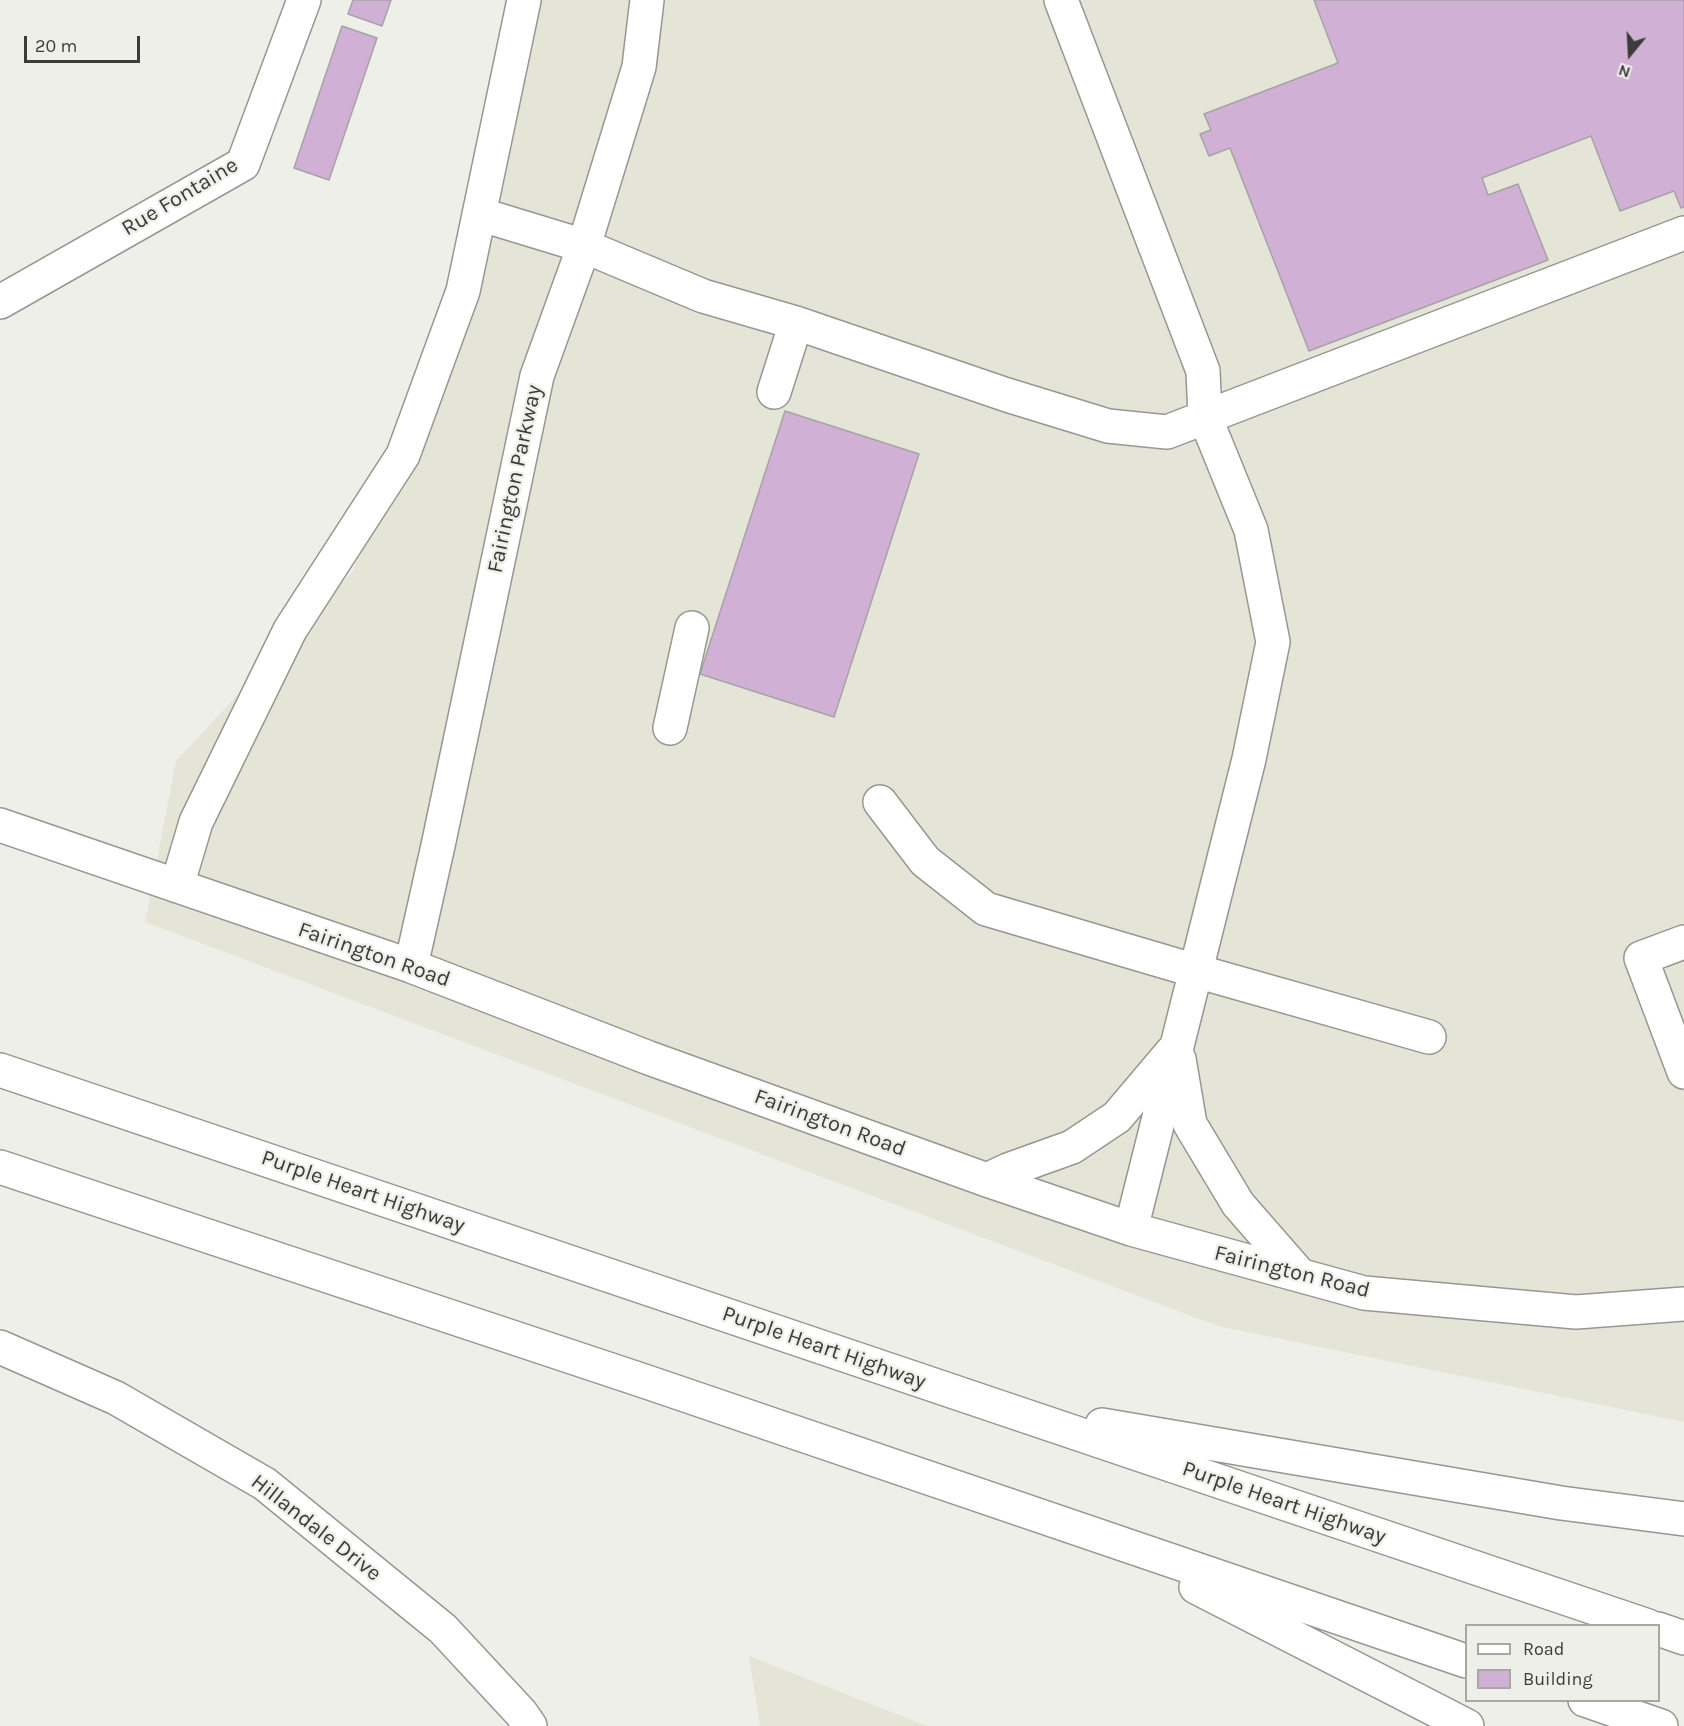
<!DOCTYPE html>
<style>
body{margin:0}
#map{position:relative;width:1684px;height:1726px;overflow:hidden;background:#efefe9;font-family:Karla,sans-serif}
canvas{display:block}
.legend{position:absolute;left:1465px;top:1624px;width:195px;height:78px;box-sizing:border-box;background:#efefe9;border:2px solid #a7a7a3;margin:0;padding:8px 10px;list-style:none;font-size:18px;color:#3b3b39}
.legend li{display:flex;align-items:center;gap:12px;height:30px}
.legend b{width:30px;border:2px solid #a7a7a3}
.north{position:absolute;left:1600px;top:24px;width:60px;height:60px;-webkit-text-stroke:4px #efefe9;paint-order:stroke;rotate:198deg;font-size:16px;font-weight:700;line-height:24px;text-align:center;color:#3b3b39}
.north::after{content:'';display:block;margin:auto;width:21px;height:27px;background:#3b3b39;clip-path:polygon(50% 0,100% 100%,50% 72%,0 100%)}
.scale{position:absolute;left:24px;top:36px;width:116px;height:27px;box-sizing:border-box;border:3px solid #3b3b39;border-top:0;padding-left:8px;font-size:18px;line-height:21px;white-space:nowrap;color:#3b3b39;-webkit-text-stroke:4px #efefe9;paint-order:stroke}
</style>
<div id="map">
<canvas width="1684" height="1726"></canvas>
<ul class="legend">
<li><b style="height:8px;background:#fff"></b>Road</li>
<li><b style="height:16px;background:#d0b1d5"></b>Building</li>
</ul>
<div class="north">N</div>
<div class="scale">20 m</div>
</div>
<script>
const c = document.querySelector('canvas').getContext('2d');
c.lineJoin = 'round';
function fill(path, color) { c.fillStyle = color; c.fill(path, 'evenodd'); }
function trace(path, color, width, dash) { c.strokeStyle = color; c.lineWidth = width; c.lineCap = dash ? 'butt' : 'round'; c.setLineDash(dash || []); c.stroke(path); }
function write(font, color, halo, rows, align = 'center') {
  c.font = font + ' Karla,sans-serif'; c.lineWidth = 4.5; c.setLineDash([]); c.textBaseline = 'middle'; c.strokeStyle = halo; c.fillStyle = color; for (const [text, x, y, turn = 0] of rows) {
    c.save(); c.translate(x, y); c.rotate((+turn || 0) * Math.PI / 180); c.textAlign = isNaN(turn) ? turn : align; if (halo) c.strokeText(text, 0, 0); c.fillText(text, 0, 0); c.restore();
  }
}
fill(new Path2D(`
 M 539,0 L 1684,0 L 1684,1422 L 1218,1326 L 145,922 L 176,761 L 353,571 Z
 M 749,1656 L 927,1726 L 760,1726 Z`), '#e4e5d7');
const building = new Path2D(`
 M 353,0 L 391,0 L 382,26 L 348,14 Z
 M 1314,0 L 1684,0 L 1684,207 L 1681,208 L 1674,191 L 1620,211 L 1591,136 L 1482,178 L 1488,195 L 1518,184 L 1548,260 L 1309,351 L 1230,148 L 1209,156 L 1200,134 L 1211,130 L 1204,114 L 1338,63 Z
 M 342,26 L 377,38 L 329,180 L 294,168 Z
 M 785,411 L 919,454 L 834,717 L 700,674 Z`);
fill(building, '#d0b1d5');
trace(building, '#a6a2a6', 1.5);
const minor = new Path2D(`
 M 1061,0 L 1203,371 L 1205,417 L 1251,530 L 1273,642 L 1249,759 L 1131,1229
 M 479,214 L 584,246 L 703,296 L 796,323 L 1007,395 L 1108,426 L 1167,432 L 1684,233
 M 0,302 L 243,164 L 304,0
 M 774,392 L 796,323
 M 670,728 L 692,628
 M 880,802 L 925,861 L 986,909 L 1196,971 L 1429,1037
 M 0,825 L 411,966 L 649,1058 L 987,1180 L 1131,1229 L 1364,1293 L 1576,1312 L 1684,1304
 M 177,886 L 196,822 L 290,630 L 403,455 L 463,291 L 524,0
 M 411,966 L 439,841 L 537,376 L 584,246 L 639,67 L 647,0
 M 1179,1059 L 1190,1124 L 1238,1204 L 1300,1275
 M 1684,1072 L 1641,958 L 1684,942
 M 987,1180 L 1008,1170 L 1072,1147 L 1117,1117 L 1172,1052
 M 0,1347 L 116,1398 L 265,1484 L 443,1629 L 521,1713 L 530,1726`);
const highway = new Path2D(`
 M 0,1070 L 1648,1626
 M 0,1167 L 644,1381 L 1466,1661
 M 1102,1425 L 1561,1503 L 1684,1519
 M 1196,1587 L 1467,1726
 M 1658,1629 L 1684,1638
 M 1585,1700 L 1661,1726`);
trace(minor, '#979792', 36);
trace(highway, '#979792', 36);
trace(minor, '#fff', 33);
trace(highway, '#fff', 33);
write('22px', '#3b3b39', '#efefe9', [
 ["Rue Fontaine",180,197,-31],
 ["Fairington Parkway",515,479,-78],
 ["Fairington Road",374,955,19],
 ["Fairington Road",830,1123,20],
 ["Purple Heart Highway",363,1192,19],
 ["Fairington Road",1292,1272,14],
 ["Purple Heart Highway",824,1348,19],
 ["Purple Heart Highway",1284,1503,19],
 ["Hillandale Drive",316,1528,38]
]);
</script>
